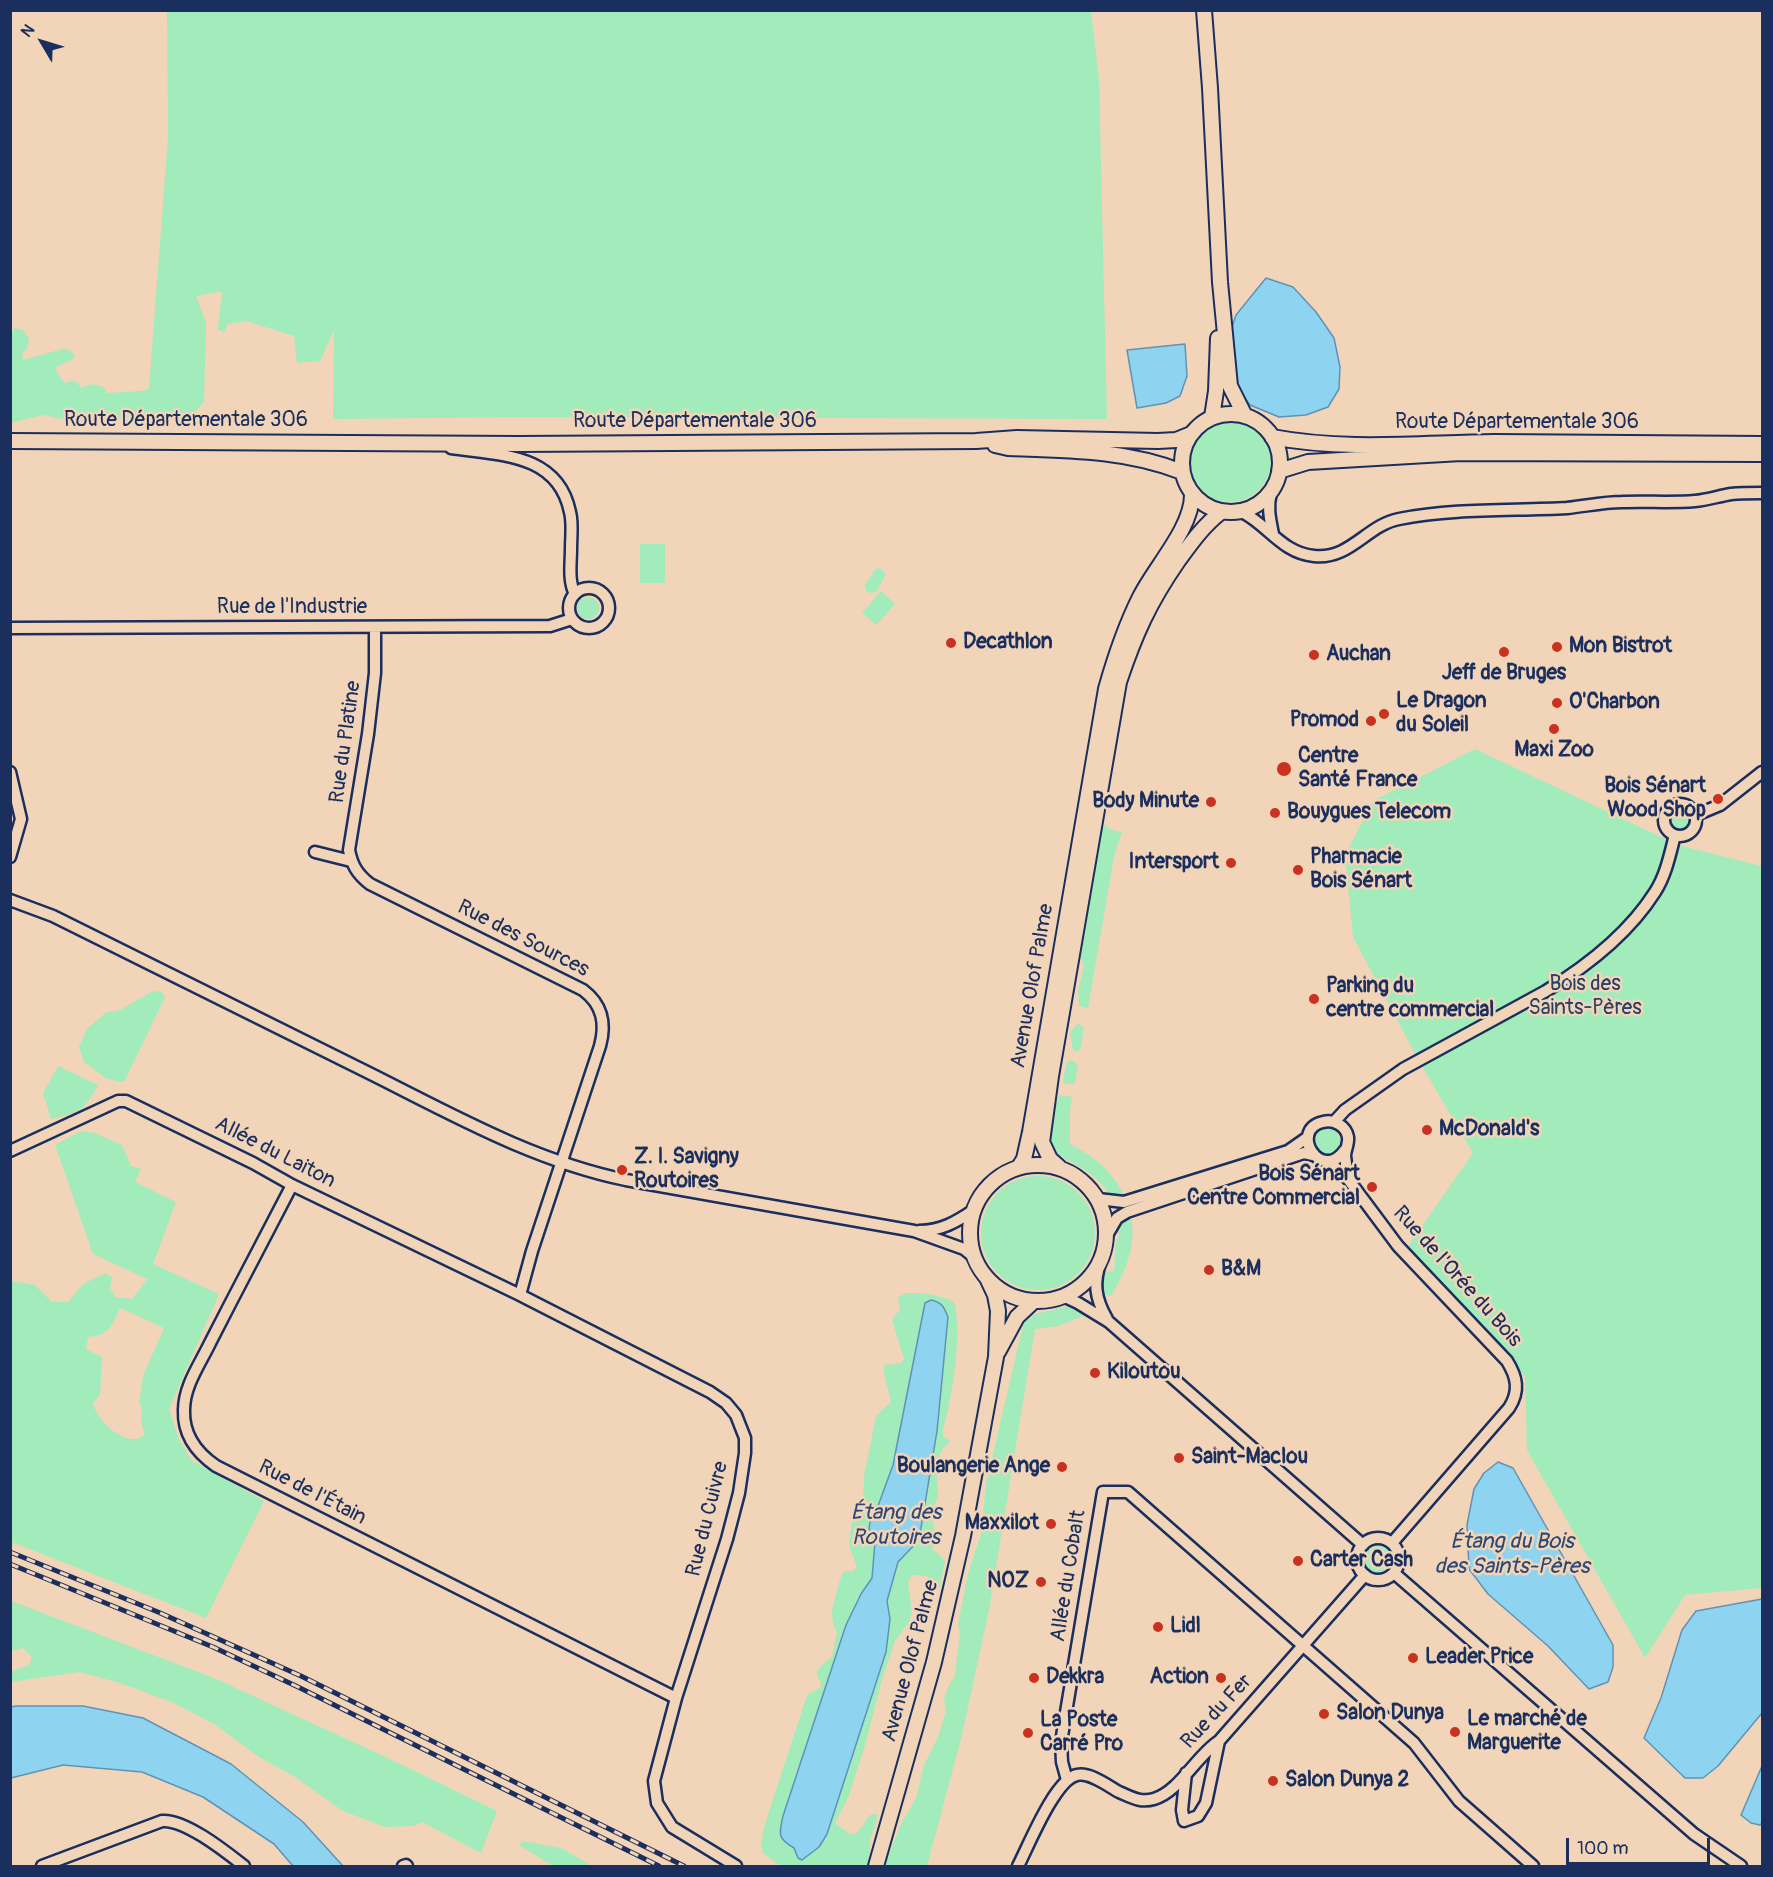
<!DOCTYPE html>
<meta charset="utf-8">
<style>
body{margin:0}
#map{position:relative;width:1773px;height:1877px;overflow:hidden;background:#f2d5b8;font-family:Pangolin,sans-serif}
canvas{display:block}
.frame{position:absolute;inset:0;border:12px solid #1b2f5e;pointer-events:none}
.north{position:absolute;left:12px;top:12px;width:60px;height:60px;-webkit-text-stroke:4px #f2d5b8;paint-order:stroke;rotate:308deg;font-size:16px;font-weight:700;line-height:24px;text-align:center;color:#1b2f5e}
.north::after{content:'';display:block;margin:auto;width:21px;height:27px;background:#1b2f5e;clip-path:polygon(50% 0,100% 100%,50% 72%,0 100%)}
.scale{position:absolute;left:1566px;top:1838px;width:144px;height:27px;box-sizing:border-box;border:3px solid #1b2f5e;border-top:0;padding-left:8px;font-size:18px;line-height:21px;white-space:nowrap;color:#1b2f5e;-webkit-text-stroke:4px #f2d5b8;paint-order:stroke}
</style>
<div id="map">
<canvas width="1773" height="1877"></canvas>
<div class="frame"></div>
<div class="north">N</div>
<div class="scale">100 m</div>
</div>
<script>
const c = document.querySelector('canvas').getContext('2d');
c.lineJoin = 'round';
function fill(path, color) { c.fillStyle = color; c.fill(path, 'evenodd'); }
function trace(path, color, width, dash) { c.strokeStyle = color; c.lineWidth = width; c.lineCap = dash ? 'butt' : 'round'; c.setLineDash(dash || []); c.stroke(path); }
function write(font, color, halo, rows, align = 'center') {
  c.font = font + ' Pangolin,sans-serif'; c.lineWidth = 5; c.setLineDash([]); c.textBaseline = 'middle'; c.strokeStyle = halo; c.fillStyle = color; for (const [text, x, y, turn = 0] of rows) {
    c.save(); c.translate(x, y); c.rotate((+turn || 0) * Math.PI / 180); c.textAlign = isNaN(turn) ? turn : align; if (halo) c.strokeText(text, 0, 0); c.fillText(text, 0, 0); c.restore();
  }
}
fill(new Path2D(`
 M 167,11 L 1091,11 L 1099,80 L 1107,419 L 526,417 L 333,419 L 334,330 L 320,361 L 297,363 L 294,336 L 246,321 L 228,324 L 224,332 L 218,330 L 222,291 L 196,296 L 206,323 L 204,402 L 188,420 L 125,417 L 115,421 L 83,423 L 43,415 L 11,423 L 11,332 L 15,328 L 23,330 L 29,339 L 27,348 L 22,354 L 23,360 L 62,349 L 70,350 L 75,356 L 72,360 L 57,366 L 56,371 L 65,383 L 72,381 L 77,382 L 81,388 L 92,384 L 104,387 L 107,393 L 142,391 L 149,388 L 168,136 Z
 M1189 461a41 41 0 1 1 82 0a41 41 0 1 1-82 0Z
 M 640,544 L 665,544 L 665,583 L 640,583 Z
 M 880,568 L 886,574 L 876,592 L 870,593 L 866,591 L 865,585 L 875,569 Z
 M 881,591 L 895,604 L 876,625 L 862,613 Z
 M577 608a11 11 0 1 1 22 0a11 11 0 1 1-22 0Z
 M 1475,749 L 1678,845 L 1762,866 L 1762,1588 L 1685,1595 L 1645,1658 L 1527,1450 L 1525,1377 L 1406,1249 L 1473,1153 L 1419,1061 L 1353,937 L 1345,855 L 1373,801 Z
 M1669 819a11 11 0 1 1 22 0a11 11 0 1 1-22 0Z
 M 1106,824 L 1109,829 L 1122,832 L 1114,856 L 1088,1008 L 1079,1006 L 1078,991 L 1084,966 L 1079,955 L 1084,897 L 1101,827 Z
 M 153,991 L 161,992 L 165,997 L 124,1082 L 107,1079 L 84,1062 L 79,1046 L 87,1029 L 105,1013 L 120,1010 Z
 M 1078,1023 L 1084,1028 L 1080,1050 L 1076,1052 L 1073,1050 L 1070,1032 Z
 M 1072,1060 L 1078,1065 L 1075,1084 L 1066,1084 L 1063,1081 L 1066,1065 L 1068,1061 Z
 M 58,1066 L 98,1085 C 85,1110 79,1113 51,1119 L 43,1093 Z
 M 1060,1095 L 1072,1097 L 1070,1110 L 1070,1144 C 1095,1157 1111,1170 1124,1195 L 1121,1198 L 1111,1197 C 1094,1169 1074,1166 1050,1149 C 1045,1133 1052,1110 1060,1095 Z
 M1314 1141a13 13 0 1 1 26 0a13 13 0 1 1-26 0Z
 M 81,1131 L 95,1133 L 122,1145 L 131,1166 L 141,1169 L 135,1182 L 176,1202 L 153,1264 L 219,1294 L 169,1409 L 178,1437 L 191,1460 L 264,1501 L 206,1618 L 11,1542 L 11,1281 L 35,1285 L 52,1302 L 68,1302 L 83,1284 L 105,1273 L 112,1277 L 110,1288 L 116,1297 L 132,1299 L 147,1279 L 93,1254 L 55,1145 ZM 120,1308 L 164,1328 L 143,1376 L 139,1403 L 142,1408 L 141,1422 L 145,1435 C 145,1435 137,1439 136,1439 C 119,1441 96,1419 93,1403 L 100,1395 L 102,1357 L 86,1349 L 88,1337 C 109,1335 112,1326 120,1308 Z
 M981 1233a57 57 0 1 1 114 0a57 57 0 1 1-114 0Z
 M 1130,1213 C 1138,1243 1126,1271 1111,1296 L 1102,1294 C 1100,1285 1101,1280 1107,1272 L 1114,1271 L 1116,1242 L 1119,1235 L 1115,1220 Z
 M 907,1293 C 925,1293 938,1294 954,1302 C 962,1331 954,1379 948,1409 C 946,1418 943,1426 943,1436 L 950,1441 L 941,1451 L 938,1461 L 948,1465 L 950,1470 L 942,1471 L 937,1475 L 938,1496 L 931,1514 L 936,1536 L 932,1550 L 939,1554 L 945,1561 L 940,1588 L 935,1590 L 927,1576 L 912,1575 L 908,1582 L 912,1612 L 909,1622 L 895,1641 L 883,1676 L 865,1745 L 848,1798 L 835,1823 L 850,1834 L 857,1833 L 870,1815 L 877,1814 C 878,1825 871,1833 870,1842 C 870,1851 869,1858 867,1866 L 781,1866 L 763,1853 L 761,1844 L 764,1827 L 807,1695 L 821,1687 L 821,1682 L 817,1676 L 817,1670 L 832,1656 L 837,1633 C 834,1627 832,1621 832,1614 C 833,1604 839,1579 844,1571 L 853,1571 L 857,1567 L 849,1545 L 851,1527 L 855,1513 L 863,1502 L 864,1476 L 876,1416 L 891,1402 C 889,1390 883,1376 884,1365 L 901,1363 L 904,1359 L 892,1320 L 900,1309 L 898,1297 ZM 948,1317 L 937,1431 L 919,1539 L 898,1562 L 887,1601 L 890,1619 L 827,1834 L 798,1858 L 794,1848 L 846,1625 L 861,1594 L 872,1578 L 875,1542 L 869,1529 L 871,1516 L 878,1506 Z
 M 1075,1304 L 1085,1310 L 1086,1315 L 1058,1326 L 1035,1329 L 989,1610 L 962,1735 L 927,1866 L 884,1866 L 901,1824 L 916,1798 L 924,1765 L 938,1737 L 946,1711 L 944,1699 L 948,1687 L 955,1675 L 960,1633 L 958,1624 L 968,1573 L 981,1534 L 986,1484 L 1025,1317 Z
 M 1380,1545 L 1389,1548 L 1394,1556 L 1393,1565 L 1389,1562 L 1383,1569 L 1387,1572 L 1378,1574 L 1369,1571 C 1360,1559 1366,1546 1380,1545 Z
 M 11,1601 L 214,1678 L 394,1761 L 497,1811 L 481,1853 L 422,1822 L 413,1826 L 385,1827 L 343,1811 L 295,1777 L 259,1757 L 214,1724 L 174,1703 L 120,1683 L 79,1672 L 11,1682 L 11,1672 L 29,1665 L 32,1657 L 23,1648 L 11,1651 Z
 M 523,1841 L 561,1848 L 592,1866 L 553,1866 L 519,1845 Z`), '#a2ebba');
const water = new Path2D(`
 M 1266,278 L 1293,287 L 1316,312 L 1334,338 L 1340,367 L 1339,389 L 1328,407 L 1306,415 L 1279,417 L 1250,405 L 1238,389 L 1232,367 L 1229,336 L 1236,315 Z
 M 1185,344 L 1187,376 L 1180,396 L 1166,403 L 1137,408 L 1127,350 Z
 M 931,1300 C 942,1302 944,1307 948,1317 L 937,1431 L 919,1540 L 898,1562 L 887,1601 L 890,1619 L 886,1652 L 827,1834 L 819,1847 L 802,1860 L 798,1858 L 794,1848 C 777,1838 779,1834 783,1816 L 846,1625 L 861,1594 L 872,1578 L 875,1542 L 869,1529 L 871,1516 L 878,1506 L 893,1465 L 925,1303 Z
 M 1498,1462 L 1513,1468 L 1613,1645 L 1613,1667 L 1608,1682 L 1589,1689 L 1548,1646 L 1488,1594 L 1469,1569 L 1467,1525 L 1474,1489 L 1484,1473 Z
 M 1762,1599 L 1762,1713 L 1718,1766 L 1703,1778 L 1685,1778 L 1644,1738 L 1661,1698 L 1682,1630 L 1696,1611 Z
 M 16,1706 L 83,1706 L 143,1718 L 231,1764 L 303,1822 L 343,1866 L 293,1866 L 274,1844 L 203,1797 L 142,1772 L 63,1765 L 11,1778 L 11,1707 Z
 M 1762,1766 L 1762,1823 L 1760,1825 L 1751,1823 L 1741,1815 Z`);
fill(water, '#8ed4f0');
trace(water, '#6092b6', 1.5);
const minor = new Path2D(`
 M 451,448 C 499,455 558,453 570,512 C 573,523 571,537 571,549 C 571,563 568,581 575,594
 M 1271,493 C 1267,507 1270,519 1273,534
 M 1242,512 C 1268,525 1282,553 1314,556 C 1350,560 1367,525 1399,519 C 1454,508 1512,511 1567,508 C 1586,506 1604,502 1622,502 C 1646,501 1671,503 1695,501 C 1707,500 1719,496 1731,494 C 1741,493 1752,493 1762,493
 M569 608a20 20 0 1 1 40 0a20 20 0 1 1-40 0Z
 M 10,628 L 550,626 L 572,619
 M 375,628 L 375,673 L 368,734 L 349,850 C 352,865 357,874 370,884 L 583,990 C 603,1005 606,1024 600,1046 L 532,1251 L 520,1295
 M 10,772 L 21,819 L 10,857
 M1664 820a16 16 0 1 1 32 0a16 16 0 1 1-32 0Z
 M 1696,815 L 1720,805 L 1762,772
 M 315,852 L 351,861
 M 10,900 L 53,916 C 159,969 265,1021 371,1074 C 453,1115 534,1161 626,1180 L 914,1231 L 964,1249 L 974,1257
 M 1334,1122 L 1345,1110 L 1403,1069 L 1546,991 C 1587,966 1629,933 1655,892 C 1666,875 1670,854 1675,835
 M 1345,1150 C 1321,1184 1288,1130 1323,1122 C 1334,1119 1346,1126 1348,1137 C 1349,1144 1345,1150 1345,1156 C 1346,1164 1347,1171 1348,1179
 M 10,1151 L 118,1101 L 126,1101 L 253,1163 L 292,1185 L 520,1295 L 710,1392 L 726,1403 L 736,1415 L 745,1438 L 745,1453 L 739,1493 L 727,1539 L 676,1698 L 654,1781 L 657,1803 L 672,1827 L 736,1866
 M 1328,1161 L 1348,1179 L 1398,1246 L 1507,1361 C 1517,1377 1520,1391 1509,1408 L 1392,1543
 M 292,1185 C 265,1237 237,1290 210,1343 C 200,1364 184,1386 184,1410 C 183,1435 197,1453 216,1466 L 676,1698
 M 1098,1199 L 1124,1202 L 1288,1151 L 1308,1137
 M 919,1231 C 941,1231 956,1222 974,1210
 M 1106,1237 L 1117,1218 L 1127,1212 L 1304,1153 L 1313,1155
 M 1101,1260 C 1093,1283 1095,1298 1107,1319
 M 1063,1296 L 1078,1303 L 1109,1322 L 1363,1545
 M1357 1559a21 21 0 1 1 42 0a21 21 0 1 1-42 0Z
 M 1394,1573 L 1694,1834 L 1741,1866
 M 1186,1773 L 1182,1810 L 1184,1821 L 1198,1816 L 1206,1803 L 1219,1741
 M 1067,1780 L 1062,1762 L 1061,1742 L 1103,1492 L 1128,1492 L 1414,1743 L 1459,1801 L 1533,1866
 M 42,1866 L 162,1821 C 185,1819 226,1852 244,1866
 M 403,1866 L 406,1865 L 407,1866
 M 1018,1866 C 1028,1847 1055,1779 1077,1775 C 1090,1772 1108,1786 1119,1792 C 1131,1797 1140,1803 1154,1799 C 1180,1791 1196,1756 1219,1741 L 1365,1575`);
const major = new Path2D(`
 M 1204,10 L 1210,88 L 1220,282 L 1230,386 L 1244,414
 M1182 463a49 49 0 1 1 98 0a49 49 0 1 1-98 0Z
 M 1212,417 L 1216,391 L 1218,338
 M 1272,437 C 1346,451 1420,443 1494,442 C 1584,442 1673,443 1762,444
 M 10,441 L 519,444 L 976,441 L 1017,438 L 1158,441 L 1176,440 L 1191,434
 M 995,445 L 1008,448 C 1067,450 1127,450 1182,472
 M 1279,471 L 1308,462 L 1461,453 L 1762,454
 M970 1233a68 68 0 1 1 136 0a68 68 0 1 1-136 0Z
 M 1019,1167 L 1024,1159 L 1030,1132 L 1106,689 C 1115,657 1125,627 1140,597 C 1155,567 1192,528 1192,495
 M 1059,1167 L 1050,1159 L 1042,1142 L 1051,1076 L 1119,682 C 1135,634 1149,603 1178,561 C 1191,543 1203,526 1221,512
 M 998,1352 L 1017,1317 L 1034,1301
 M 876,1866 L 934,1662 L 963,1536 L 996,1357 L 998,1311 L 995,1295 L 987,1278`);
trace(minor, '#1b2f5e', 15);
trace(major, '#1b2f5e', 18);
trace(minor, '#f2d5b8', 10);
trace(major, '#f2d5b8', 14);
const rail = new Path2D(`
 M 10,1552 L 158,1612 L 301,1676 L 684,1866
 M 10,1564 L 213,1647 L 296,1686 L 659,1866`);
trace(rail, '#1b2f5e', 5);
trace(rail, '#f2d5b8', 3, [9]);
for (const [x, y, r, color] of [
 [951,643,6,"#c8321e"],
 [1557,647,6,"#c8321e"],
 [1504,652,6,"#c8321e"],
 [1314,655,6,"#c8321e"],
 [1557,703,6,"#c8321e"],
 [1384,714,6,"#c8321e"],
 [1371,721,6,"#c8321e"],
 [1554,729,6,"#c8321e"],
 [1284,769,8,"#c8321e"],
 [1718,799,6,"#c8321e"],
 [1211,802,6,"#c8321e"],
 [1275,813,6,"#c8321e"],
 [1231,863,6,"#c8321e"],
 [1298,870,6,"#c8321e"],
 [1314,999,6,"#c8321e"],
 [1427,1130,6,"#c8321e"],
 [622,1170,6,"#c8321e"],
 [1372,1187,6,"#c8321e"],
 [1209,1270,6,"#c8321e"],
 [1095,1373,6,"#c8321e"],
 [1179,1458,6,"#c8321e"],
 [1062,1467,6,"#c8321e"],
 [1051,1524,6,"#c8321e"],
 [1298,1561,6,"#c8321e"],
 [1041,1582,6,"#c8321e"],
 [1158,1627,6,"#c8321e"],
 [1413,1658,6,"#c8321e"],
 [1034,1678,6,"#c8321e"],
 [1221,1678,6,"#c8321e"],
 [1324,1714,6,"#c8321e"],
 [1455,1732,6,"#c8321e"],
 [1028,1733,6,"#c8321e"],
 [1273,1781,6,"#c8321e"]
]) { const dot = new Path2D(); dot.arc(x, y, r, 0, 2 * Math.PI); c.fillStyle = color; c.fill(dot); trace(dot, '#f2d5b8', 2); }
write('21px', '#1b2f5e', '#f2d5b8', [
 ["Route Départementale 306",186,421],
 ["Route Départementale 306",695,422],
 ["Route Départementale 306",1517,423],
 ["Rue de l'Industrie",292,608],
 ["Rue du Platine",346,742,-82],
 ["Rue des Sources",523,939,27],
 ["Avenue Olof Palme",1033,986,-80],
 ["Allée du Laiton",275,1153,27],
 ["Rue de l'Orée du Bois",1457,1277,48],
 ["Rue de l'Étain",312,1493,27],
 ["Rue du Cuivre",708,1519,-76],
 ["Allée du Cobalt",1069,1576,-81],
 ["Avenue Olof Palme",911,1661,-75],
 ["Rue du Fer",1217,1712,-47]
]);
write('bold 21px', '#1b2f5e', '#f2d5b8', [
 ["Decathlon",963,643],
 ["Mon Bistrot",1569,647],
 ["Auchan",1326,655],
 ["Jeff de Bruges",1504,674,"center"],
 ["Le Dragon",1396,702],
 ["du Soleil",1396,726],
 ["O'Charbon",1569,703],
 ["Promod",1359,721,"right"],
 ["Maxi Zoo",1554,751,"center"],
 ["Centre",1298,757],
 ["Santé France",1298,781],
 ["Bois Sénart",1706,787,"right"],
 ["Wood Shop",1706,811,"right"],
 ["Body Minute",1199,802,"right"],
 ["Bouygues Telecom",1287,813],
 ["Pharmacie",1310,858],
 ["Bois Sénart",1310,882],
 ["Intersport",1219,863,"right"],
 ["Parking du",1326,987],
 ["centre commercial",1326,1011],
 ["McDonald's",1439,1130],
 ["Z. I. Savigny",634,1158],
 ["Routoires",634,1182],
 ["Bois Sénart",1360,1175,"right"],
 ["Centre Commercial",1360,1199,"right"],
 ["B&M",1221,1270],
 ["Kiloutou",1107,1373],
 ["Saint-Maclou",1191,1458],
 ["Boulangerie Ange",1050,1467,"right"],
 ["Maxxilot",1039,1524,"right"],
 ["Carter Cash",1310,1561],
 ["NOZ",1029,1582,"right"],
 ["Lidl",1170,1627],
 ["Leader Price",1425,1658],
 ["Dekkra",1046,1678],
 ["Action",1209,1678,"right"],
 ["Salon Dunya",1336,1714],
 ["Le marché de",1467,1720],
 ["Marguerite",1467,1744],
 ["La Poste",1040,1721],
 ["Carré Pro",1040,1745],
 ["Salon Dunya 2",1285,1781]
], 'left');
write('21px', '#284267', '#f2d5b8', [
 ["Bois des",1585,985],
 ["Saints-Pères",1585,1009]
]);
write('italic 22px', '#2c4874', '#f2d5b8', [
 ["Étang des",896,1513],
 ["Routoires",896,1538],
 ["Étang du Bois",1512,1542],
 ["des Saints-Pères",1512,1567]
]);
</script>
